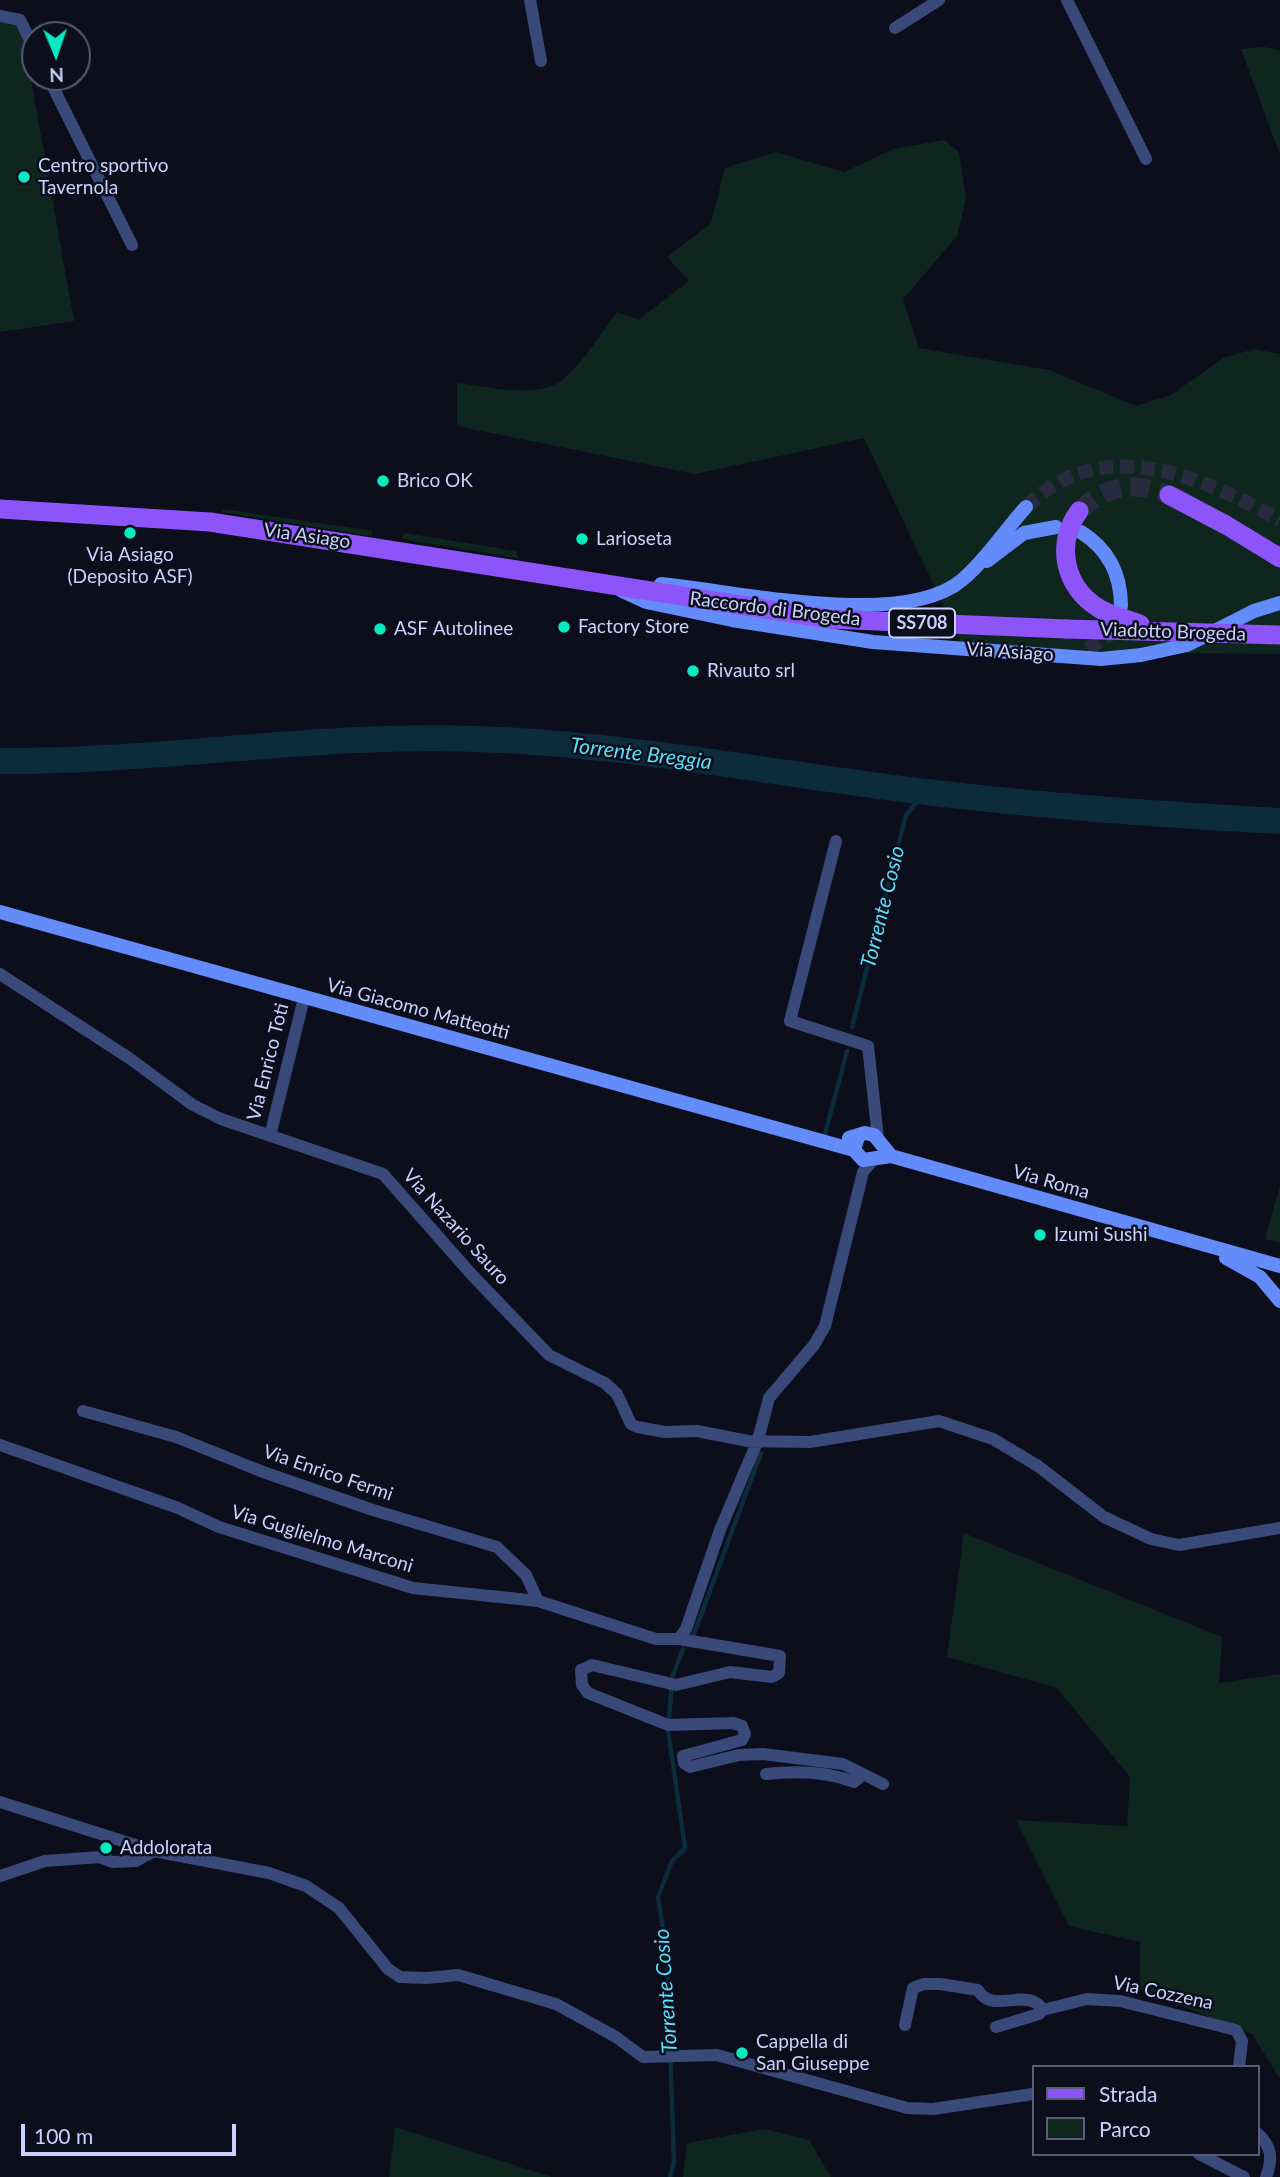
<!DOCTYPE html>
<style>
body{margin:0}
#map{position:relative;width:1280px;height:2177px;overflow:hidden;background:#0c0e1c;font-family:Lato,sans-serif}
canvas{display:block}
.legend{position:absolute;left:1032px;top:2065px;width:228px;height:91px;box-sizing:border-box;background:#0c0e1c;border:2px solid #585c76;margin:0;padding:9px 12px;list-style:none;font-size:21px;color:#c9d2fd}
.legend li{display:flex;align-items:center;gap:14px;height:35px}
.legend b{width:35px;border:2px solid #585c76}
.north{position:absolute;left:21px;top:21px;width:70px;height:70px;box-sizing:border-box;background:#0c0e1c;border:2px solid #585c76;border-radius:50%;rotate:178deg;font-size:19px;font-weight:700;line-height:28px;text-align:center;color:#c9d2fd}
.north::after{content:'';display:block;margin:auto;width:24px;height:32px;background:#08eac0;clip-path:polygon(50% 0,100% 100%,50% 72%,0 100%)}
.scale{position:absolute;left:21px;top:2124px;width:215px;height:32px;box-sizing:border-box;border:4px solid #c9d2fd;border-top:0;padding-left:9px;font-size:21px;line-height:24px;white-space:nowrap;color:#c9d2fd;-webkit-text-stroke:5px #0c0e1c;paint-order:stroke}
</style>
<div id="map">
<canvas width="1280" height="2177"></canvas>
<ul class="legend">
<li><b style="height:9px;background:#8c54f9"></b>Strada</li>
<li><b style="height:19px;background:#0f261f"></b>Parco</li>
</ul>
<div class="north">N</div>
<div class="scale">100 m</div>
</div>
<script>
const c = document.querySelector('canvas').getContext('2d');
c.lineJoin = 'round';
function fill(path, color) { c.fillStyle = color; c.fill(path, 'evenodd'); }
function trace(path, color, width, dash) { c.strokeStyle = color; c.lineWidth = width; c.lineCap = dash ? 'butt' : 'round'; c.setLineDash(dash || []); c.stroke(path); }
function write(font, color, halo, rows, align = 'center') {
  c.font = font + ' Lato,sans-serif'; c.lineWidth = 5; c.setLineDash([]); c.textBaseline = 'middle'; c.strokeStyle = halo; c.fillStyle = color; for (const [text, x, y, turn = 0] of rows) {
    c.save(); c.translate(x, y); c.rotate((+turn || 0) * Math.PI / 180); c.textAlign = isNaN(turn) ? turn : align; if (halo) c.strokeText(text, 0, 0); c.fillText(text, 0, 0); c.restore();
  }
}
fill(new Path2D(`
 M 0,19 L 18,22 L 23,34 L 74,321 L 0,332 Z
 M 1264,47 L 1280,50 L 1280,155 L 1241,49 Z
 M 944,140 L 959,152 L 966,199 L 957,236 L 903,299 L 919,348 L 1049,370 L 1136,406 L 1171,395 L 1223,358 L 1254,349 L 1280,354 L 1280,654 L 965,651 L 864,438 L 695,474 L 457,426 L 457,383 C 485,386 527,397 554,385 C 575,376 602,331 617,312 L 638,320 L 689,281 L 667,257 L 711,223 L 725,168 L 776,152 L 844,172 L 893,149 Z
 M 223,509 L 373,531 L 371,536 L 222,512 Z
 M 404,533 L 516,551 L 518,558 L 402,539 Z
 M 1280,1186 L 1280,1243 L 1265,1239 Z
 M 964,1533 L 1222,1637 L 1219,1683 L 1280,1674 L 1280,2079 L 1252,2034 L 1140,1989 L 1140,1942 L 1069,1926 L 1016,1820 L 1127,1826 L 1130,1777 L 1057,1688 L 947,1657 Z
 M 395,2127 L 552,2177 L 389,2177 Z
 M 765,2129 L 809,2140 L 831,2177 L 683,2177 L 687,2143 Z`), '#0f261f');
trace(new Path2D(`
 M 852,1027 L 906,815 L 925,792
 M 824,1138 L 847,1051
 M 694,1634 L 761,1453
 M 669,1720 L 672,1678 L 683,1649
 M 668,1730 L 685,1848 L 672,1861 L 658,1897 L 667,1953 L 674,2163 L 670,2177`), '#0c2b3b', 4.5);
trace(new Path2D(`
 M 0,761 C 158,762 318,733 477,739 C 629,744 776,774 926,792 C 1044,806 1162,815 1280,821`), '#0c2b3b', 26);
trace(new Path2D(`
 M 1026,507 C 1102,432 1200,476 1280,520
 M 1087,649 L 1111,634 L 1115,626`), '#282b3e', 14, [14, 7]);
trace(new Path2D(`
 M 1079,511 C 1105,485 1136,481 1169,495`), '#282b3e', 19, [19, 10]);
trace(new Path2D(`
 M 530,0 L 541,61
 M 1067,0 L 1146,159
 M 0,16 L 20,20 L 35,50
 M 895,28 L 939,0
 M 48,77 L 132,245
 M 836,841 L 790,1021 L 868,1046 L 878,1138
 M 0,974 L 129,1058 L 193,1105 L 221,1119 L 383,1174 L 473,1276 L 549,1355 L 605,1383 L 617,1394 L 631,1424 L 637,1427 L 665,1432 L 697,1431 L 748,1441 L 810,1442 L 939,1421 L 993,1439 L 1038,1466 L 1104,1517 L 1151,1539 L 1179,1545 L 1280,1528
 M 270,1136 L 304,998
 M 83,1411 L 176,1437 L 263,1472 L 373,1510 L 497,1547 L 526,1575 L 538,1601
 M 0,1445 L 178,1508 L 219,1527 L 413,1588 L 538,1601 L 656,1639 L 679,1639 L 686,1629 L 720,1530 L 758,1440 L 769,1398 L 814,1345 L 825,1326 L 863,1172 L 873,1160
 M 679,1639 L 780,1656 L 779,1673 L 772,1677 L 730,1672 L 676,1685 L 592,1665 L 581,1670 L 582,1685 L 588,1693 L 668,1725 L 733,1723 L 742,1726 L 745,1734 L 742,1740 L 683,1756 L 684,1763 L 690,1767 L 739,1755 L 763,1754 L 843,1764 L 883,1784
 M 766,1774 C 797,1771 825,1771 854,1782 L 861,1776
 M 0,1802 L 154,1851 L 269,1873 L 306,1886 L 339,1908 L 388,1969 L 400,1977 L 427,1978 L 458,1975 L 556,2004 L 616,2037 L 643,2057 L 717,2055 L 907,2108 L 933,2109 L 1033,2094
 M 0,1876 L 45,1861 L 100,1857 L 112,1862 L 136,1861 L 154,1851
 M 905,2025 L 913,1988 L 924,1984 L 940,1984 L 978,1990 C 993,2016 1027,1985 1043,2010
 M 996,2027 L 1039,2014 L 1043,2010 L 1087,1999 L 1120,2001 L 1236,2030 L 1242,2041 L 1239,2067
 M 1257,2133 C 1272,2146 1273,2159 1266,2177
 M 1199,2154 L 1244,2177`), '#38497a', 12);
trace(new Path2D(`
 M 1081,532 C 1108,549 1121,574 1121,606
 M 987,561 L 1024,533 L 1056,527
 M 661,584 C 735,591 903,630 962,580 C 986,560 1005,530 1026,507
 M 622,591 L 646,602 L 732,620 L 873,642 L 1101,659 L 1141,655 L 1187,645 L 1254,611 L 1280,603
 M 0,912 L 854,1150
 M 858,1137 L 854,1150 L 863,1160 L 891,1156 L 1280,1266
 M 849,1138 L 865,1133 L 874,1135 L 891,1156
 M 1226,1258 L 1260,1277 L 1280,1301`), '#638bfa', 14);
trace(new Path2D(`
 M 1169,495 L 1226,525 L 1280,558
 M 0,509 L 210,522 L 829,619 L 1066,629`), '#8c54f9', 19);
trace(new Path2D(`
 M 1079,511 C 1055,544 1064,588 1100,609 C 1112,616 1127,619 1140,624
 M 1066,629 L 1280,635`), '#8c54f9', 19);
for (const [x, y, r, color] of [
 [24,177,7,"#08eac0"],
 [383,481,7,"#08eac0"],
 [130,533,7,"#08eac0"],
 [582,539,7,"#08eac0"],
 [564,627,7,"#08eac0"],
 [380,629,7,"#08eac0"],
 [693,671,7,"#08eac0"],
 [1040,1235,7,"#08eac0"],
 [106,1848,7,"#08eac0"],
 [742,2053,7,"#08eac0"]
]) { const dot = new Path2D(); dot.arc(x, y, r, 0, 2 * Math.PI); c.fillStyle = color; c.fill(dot); trace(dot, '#0c0e1c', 2.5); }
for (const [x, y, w] of [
 [922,623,66]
]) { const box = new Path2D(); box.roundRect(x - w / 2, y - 14.5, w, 29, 5); c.fillStyle = '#0c0e1c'; c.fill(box); trace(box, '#c9d2fd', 2); }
write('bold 18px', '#c9d2fd', null, [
 ["SS708",922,623]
]);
write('19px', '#c9d2fd', '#0c0e1c', [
 ["Centro sportivo",38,166],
 ["Tavernola",38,188],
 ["Brico OK",397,481],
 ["Larioseta",596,539],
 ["Via Asiago",130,555,"center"],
 ["(Deposito ASF)",130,577,"center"],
 ["Factory Store",578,627],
 ["ASF Autolinee",394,629],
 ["Rivauto srl",707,671],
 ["Izumi Sushi",1054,1235],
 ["Addolorata",120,1848],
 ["Cappella di",756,2042],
 ["San Giuseppe",756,2064]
], 'left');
write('19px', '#c9d2fd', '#0c0e1c', [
 ["Via Asiago",307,536,8],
 ["Raccordo di Brogeda",775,609,7],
 ["Viadotto Brogeda",1173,632,2],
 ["Via Asiago",1010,652,4],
 ["Via Giacomo Matteotti",418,1009,15],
 ["Via Enrico Toti",268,1062,-76],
 ["Via Roma",1051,1182,16],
 ["Via Nazario Sauro",456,1227,48],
 ["Via Enrico Fermi",328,1473,19],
 ["Via Guglielmo Marconi",322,1539,17],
 ["Via Cozzena",1163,1993,12]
]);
write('italic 21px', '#5adefa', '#0c0e1c', [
 ["Torrente Breggia",641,754,7],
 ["Torrente Cosio",883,907,-76],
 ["Torrente Cosio",666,1991,-94]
]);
</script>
